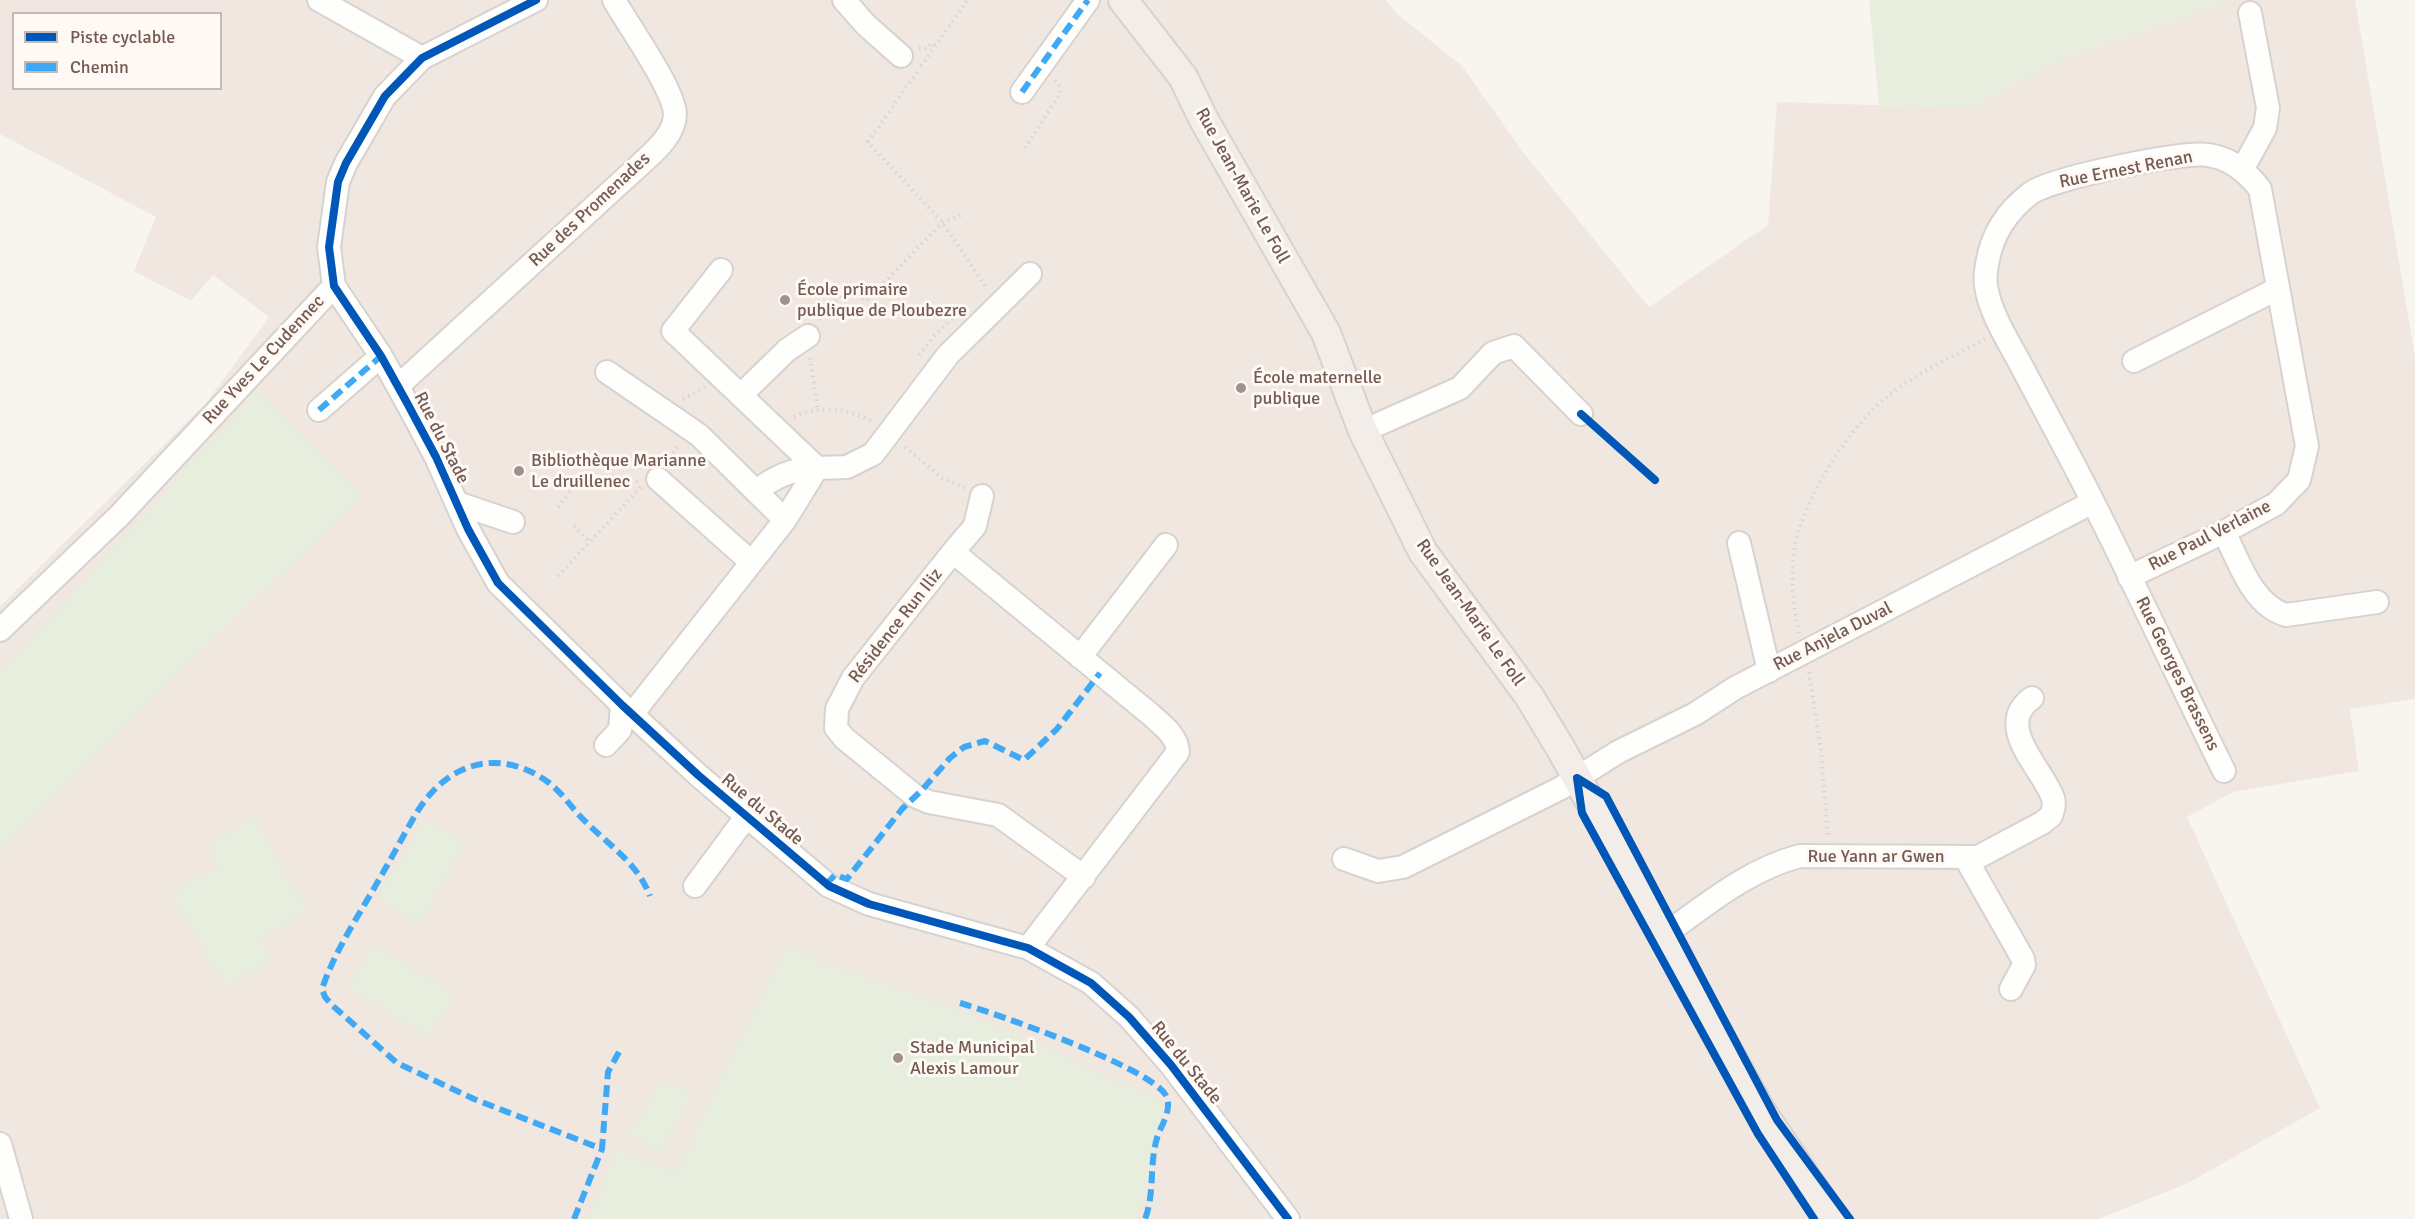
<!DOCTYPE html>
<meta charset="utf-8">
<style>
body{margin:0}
#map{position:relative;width:2415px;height:1219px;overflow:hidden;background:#f8f5f1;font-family:Signika,sans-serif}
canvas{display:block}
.legend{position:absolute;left:12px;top:12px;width:210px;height:78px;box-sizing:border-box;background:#fef9f4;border:2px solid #c7bab3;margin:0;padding:8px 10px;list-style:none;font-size:18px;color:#745b52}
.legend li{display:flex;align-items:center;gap:12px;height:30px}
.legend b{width:30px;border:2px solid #c7bab3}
</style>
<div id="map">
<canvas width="2415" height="1219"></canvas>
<ul class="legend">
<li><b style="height:8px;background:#0057b8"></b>Piste cyclable</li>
<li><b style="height:8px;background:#3fa9f5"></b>Chemin</li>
</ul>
</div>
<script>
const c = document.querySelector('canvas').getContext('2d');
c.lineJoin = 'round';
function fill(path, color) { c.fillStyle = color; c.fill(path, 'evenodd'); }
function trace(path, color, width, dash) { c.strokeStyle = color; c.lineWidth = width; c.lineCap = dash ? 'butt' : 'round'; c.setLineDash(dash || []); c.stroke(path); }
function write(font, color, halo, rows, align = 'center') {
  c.font = font + ' Signika,sans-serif'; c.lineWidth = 6; c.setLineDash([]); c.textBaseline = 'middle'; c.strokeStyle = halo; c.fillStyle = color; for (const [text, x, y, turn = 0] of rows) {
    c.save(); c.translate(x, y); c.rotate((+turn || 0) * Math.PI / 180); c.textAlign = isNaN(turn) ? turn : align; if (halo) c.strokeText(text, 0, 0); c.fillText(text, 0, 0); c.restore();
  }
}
fill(new Path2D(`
 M 0,0 L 1386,0 L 1396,13 L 1462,66 L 1523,152 L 1649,307 L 1768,225 L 1777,102 L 1970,108 L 2060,60 L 2234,0 L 2355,0 L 2415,357 L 2415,699 L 2350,709 L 2359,771 L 2233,792 L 2187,817 L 2320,1108 L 2188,1183 L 2099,1219 L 0,1219 L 0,606 L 206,403 L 269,317 L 213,275 L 191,301 L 134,271 L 156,217 L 0,134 ZM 14,14 L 220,14 L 220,88 L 14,88 Z`), '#f0e7e0');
fill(new Path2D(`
 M 1869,0 L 2234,0 L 2060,60 L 1970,108 L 1879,105 Z
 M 257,391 L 362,495 L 0,849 L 0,673 Z
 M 254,817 L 307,911 L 260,938 L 272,960 L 225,987 L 171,893 L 218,866 L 207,845 Z
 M 425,819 L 466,844 L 419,923 L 377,898 Z
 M 786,943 L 826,963 L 972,1015 L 1163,1102 L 1144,1201 L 1136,1219 L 588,1219 L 615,1150 L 676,1173 Z
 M 373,945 L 455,994 L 429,1037 L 347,988 Z
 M 661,1081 L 692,1094 L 660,1155 L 629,1134 Z`), '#e8eedd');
const minor = new Path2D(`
 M 319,0 L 422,58
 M 536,0 L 422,58 L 385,96 L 346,163 L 338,182 L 329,247 L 334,286 L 381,356 L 406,401 L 436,457 L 468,529 L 498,583 L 622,705 L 698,775 L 829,886 L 869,904 L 1028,948 L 1091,983 L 1129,1017 L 1171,1065 L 1288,1219
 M 844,0 L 866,25 L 901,56
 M 1022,92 L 1088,0
 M 2242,170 L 2265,128 L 2268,108 L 2250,13
 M 721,270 L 673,331 L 817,468
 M 2134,361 L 2277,289
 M 607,372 L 699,435 L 785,520
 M 398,386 L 642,163 C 655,151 675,134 675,114 C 674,89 628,25 614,0
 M 741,395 L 787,350 L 808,336
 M 319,410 L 381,356
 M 1363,431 L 1460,388 L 1493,353 L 1514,346 L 1581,414
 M 658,479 L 751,562
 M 756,491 C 776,476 792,469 817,468
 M 982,496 L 975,526 L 953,552 L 1150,714 C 1162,725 1177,735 1178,752 L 1028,948
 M 457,503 L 513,522
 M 2224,532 C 2239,561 2252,605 2286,615 L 2377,602
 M 1739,543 L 1769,671
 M 953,552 L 853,678 L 837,709 L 836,728 L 844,738 L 915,796 L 929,802 L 998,815 L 1084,877
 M 2129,577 L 2224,532 L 2276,504 L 2299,480 L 2307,446 L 2260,189 C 2247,172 2230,158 2208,155 C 2182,151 2052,178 2031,193 C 2007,211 1992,233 1987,264 C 1986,270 1985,279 1986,286 C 1990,313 2008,341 2021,365 C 2045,411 2070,456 2093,502 C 2138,591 2180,682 2224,771
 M 0,630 L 119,516 L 334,286
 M 1080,657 L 1166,545
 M 633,713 L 785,520 L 817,468 L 847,467 L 873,454 L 948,355 L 1030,274
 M 606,745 L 620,730 L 622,705
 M 1965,857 L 2023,959 L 2024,965 L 2011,989
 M 1344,859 L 1378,871 L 1403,867 L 1561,788 L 1618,752 L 1695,714 L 1735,688 L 2093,502
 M 695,886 L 746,817
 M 1664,935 C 1706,905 1749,869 1800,856 L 1978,857 L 2042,823 L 2051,816 C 2053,810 2055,804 2053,798 C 2043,769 1993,726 2032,698
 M 0,1144 L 21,1219`);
const major = new Path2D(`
 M 1123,0 L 1183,77 L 1204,120 L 1326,333 L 1363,431 L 1423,552 L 1529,696 L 1561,749 L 1761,1111 L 1834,1219`);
trace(minor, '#d8d2cf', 26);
trace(major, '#d9d1ce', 32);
trace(new Path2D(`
 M 919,48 L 927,49 L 932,43 L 935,45
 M 921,66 L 968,0
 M 917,72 L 868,142 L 941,221 L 987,288
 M 1025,148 L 1060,94 L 1059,85 L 1054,79
 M 819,319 L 848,288 L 866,301 L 942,223 L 961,215
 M 919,355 L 934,336 L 967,304
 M 810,358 L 818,411
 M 683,399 L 705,387
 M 794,417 C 817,405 851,408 872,422
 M 905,447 L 942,478 L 965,488
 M 665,462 L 680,445
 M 558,507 L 575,486 L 610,476 L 640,482
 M 574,526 L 590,542
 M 558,576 L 641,487
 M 1799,633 C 1793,605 1790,575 1795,547 C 1802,502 1846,433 1880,403 C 1910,376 1950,358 1985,339
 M 1809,672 L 1821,750 L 1828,838`), '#dad4d0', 4, [1.5, 4.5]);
trace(minor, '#fefefd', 22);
trace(major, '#f2ede8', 28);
trace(new Path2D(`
 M 1022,92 L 1088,0
 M 319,410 L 381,356
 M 826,884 L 835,875 L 847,879 L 902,809 L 921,791 L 950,758 L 964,747 L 985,741 L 1024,760 L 1057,729 L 1100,673
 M 960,1003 C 997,1014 1146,1066 1165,1094 C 1174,1108 1161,1125 1157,1138 C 1149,1165 1155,1193 1145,1219
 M 619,1052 L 608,1072 L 602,1149 L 474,1099 L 397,1063 L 333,1006 L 325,997 L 322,989 C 335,950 361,912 381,876 C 394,854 406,830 419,809 C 450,761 501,748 548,782 C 560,791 569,804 579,815 C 604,842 637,861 650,896
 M 574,1219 L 602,1149`), '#3fa9f5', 6, [12, 6]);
trace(new Path2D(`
 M 536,0 L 422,58 L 385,96 L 346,163 L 338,182 L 329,247 L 334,286 L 381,356 L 406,401 L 436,457 L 468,529 L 498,583 L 622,705 L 698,775 L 829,886 L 869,904 L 1028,948 L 1091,983 L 1129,1017 L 1171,1065 L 1288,1219
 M 1581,414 L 1655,480
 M 1814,1219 L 1758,1134 L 1582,813 L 1577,778 L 1606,796 L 1777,1120 L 1850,1219`), '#0057b8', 8);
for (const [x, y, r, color] of [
 [785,300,6,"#a2918a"],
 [1241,388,6,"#a2918a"],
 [519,471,6,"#a2918a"],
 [898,1058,6,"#a2918a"]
]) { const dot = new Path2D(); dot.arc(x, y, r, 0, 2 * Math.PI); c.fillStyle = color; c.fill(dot); trace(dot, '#fef9f4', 2); }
write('18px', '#745b52', '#fef9f4', [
 ["Rue Ernest Renan",2126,170,-11],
 ["Rue Jean-Marie Le Foll",1242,186,61],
 ["Rue des Promenades",590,210,-43],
 ["Rue Yves Le Cudennec",264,360,-47],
 ["Rue du Stade",441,438,63],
 ["Rue Paul Verlaine",2210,536,-27],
 ["Rue Jean-Marie Le Foll",1470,613,55],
 ["Résidence Run Iliz",896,626,-52],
 ["Rue Anjela Duval",1833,637,-27],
 ["Rue Georges Brassens",2177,674,64],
 ["Rue du Stade",762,810,40],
 ["Rue Yann ar Gwen",1876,857],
 ["Rue du Stade",1186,1063,51]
]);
write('18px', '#745b52', '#fef9f4', [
 ["École primaire",797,290],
 ["publique de Ploubezre",797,311],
 ["École maternelle",1253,378],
 ["publique",1253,399],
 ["Bibliothèque Marianne",531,461],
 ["Le druillenec",531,482],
 ["Stade Municipal",910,1048],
 ["Alexis Lamour",910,1069]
], 'left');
</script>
